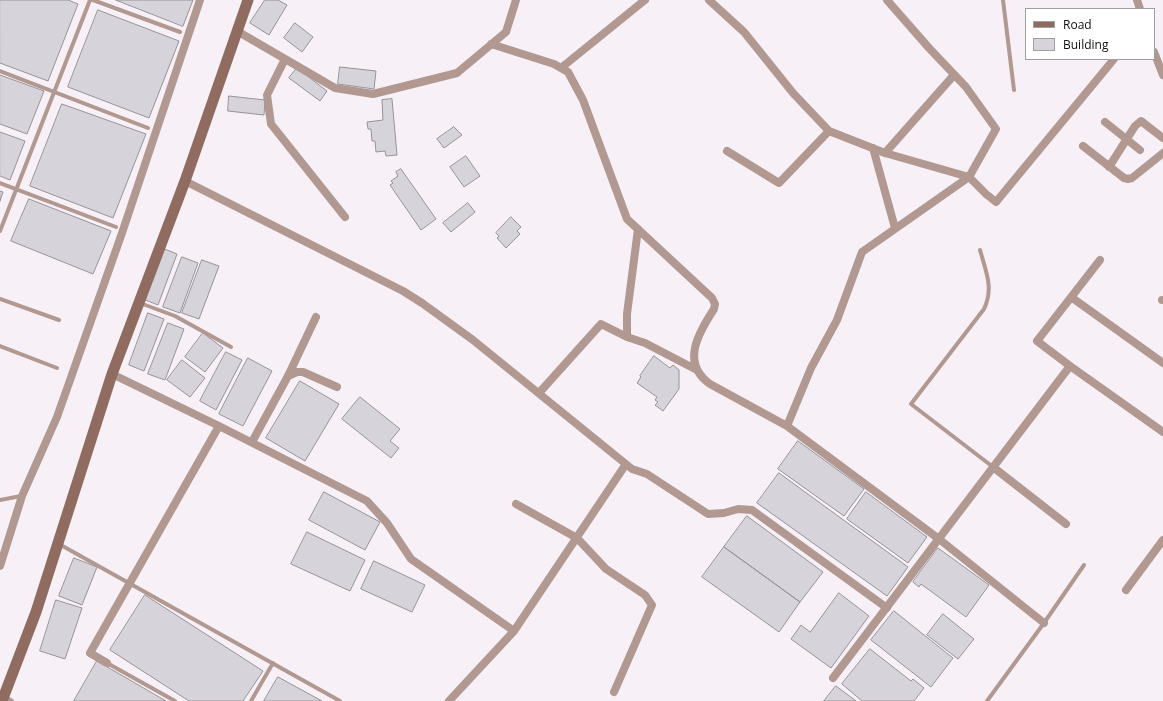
<!DOCTYPE html>
<style>
body{margin:0}
#map{position:relative;width:1163px;height:701px;overflow:hidden;background:#f7f1f7;font-family:"Open Sans",sans-serif}
canvas{display:block}
.legend{position:absolute;left:1025px;top:8px;width:130px;height:52px;box-sizing:border-box;background:#fff;border:1px solid #a09fa0;margin:0;padding:5px 7px;list-style:none;font-size:12px;color:#110f11}
.legend li{display:flex;align-items:center;gap:8px;height:20px}
.legend b{width:20px;border:1px solid #a09fa0}
</style>
<div id="map">
<canvas width="1163" height="701"></canvas>
<ul class="legend">
<li><b style="height:5px;background:#906c60"></b>Road</li>
<li><b style="height:11px;background:#d7d3da"></b>Building</li>
</ul>
</div>
<script>
const c = document.querySelector('canvas').getContext('2d');
c.lineJoin = 'round';
function fill(path, color) { c.fillStyle = color; c.fill(path, 'evenodd'); }
function trace(path, color, width, dash) { c.strokeStyle = color; c.lineWidth = width; c.lineCap = dash ? 'butt' : 'round'; c.setLineDash(dash || []); c.stroke(path); }
const building = new Path2D(`
 M 0,0 L 68,0 L 78,4 L 48,81 L 0,63 Z
 M 116,0 L 193,0 L 183,26 Z
 M 265,0 L 278,0 L 287,5 L 269,35 L 250,23 Z
 M 98,10 L 179,41 L 149,118 L 68,87 Z
 M 295,23 L 313,37 L 302,52 L 284,38 Z
 M 340,67 L 376,71 L 374,89 L 338,84 Z
 M 297,68 L 327,91 L 320,101 L 289,78 Z
 M 0,75 L 44,91 L 27,134 L 0,124 Z
 M 229,96 L 265,100 L 264,115 L 228,111 Z
 M 392,99 L 397,155 L 386,156 L 385,151 L 376,152 L 375,141 L 372,141 L 371,129 L 368,129 L 367,122 L 383,120 L 382,100 Z
 M 62,104 L 146,134 L 113,218 L 30,186 Z
 M 454,127 L 462,135 L 444,148 L 437,139 Z
 M 0,132 L 25,141 L 10,180 L 0,176 Z
 M 466,156 L 480,176 L 464,187 L 450,167 Z
 M 401,169 L 436,219 L 421,230 L 390,185 L 393,183 L 391,181 L 398,176 L 396,172 Z
 M 0,191 L 3,192 L 0,201 Z
 M 29,199 L 111,231 L 93,274 L 11,241 Z
 M 468,203 L 475,212 L 451,232 L 443,223 Z
 M 511,217 L 521,227 L 517,231 L 520,234 L 506,248 L 497,238 L 499,236 L 496,233 Z
 M 162,248 L 177,254 L 158,305 L 143,299 Z
 M 182,257 L 198,263 L 180,313 L 163,307 Z
 M 202,260 L 219,266 L 199,319 L 182,313 Z
 M 148,313 L 164,319 L 144,371 L 129,365 Z
 M 168,323 L 184,329 L 165,380 L 148,374 Z
 M 203,333 L 223,348 L 205,372 L 185,357 Z
 M 226,352 L 242,360 L 216,410 L 200,401 Z
 M 654,356 L 670,368 L 673,365 L 679,370 L 679,389 L 663,411 L 655,405 L 658,402 L 655,400 L 657,397 L 637,383 L 641,377 L 640,376 Z
 M 248,358 L 272,371 L 243,426 L 219,414 Z
 M 182,360 L 205,378 L 190,397 L 167,380 Z
 M 300,381 L 339,404 L 305,461 L 266,438 Z
 M 360,397 L 400,429 L 390,441 L 399,448 L 391,458 L 342,419 Z
 M 798,441 L 864,489 L 844,516 L 778,469 Z
 M 779,473 L 908,567 L 887,596 L 757,503 Z
 M 324,492 L 380,522 L 365,550 L 309,520 Z
 M 866,492 L 927,537 L 908,563 L 847,519 Z
 M 747,516 L 823,572 L 800,602 L 724,547 Z
 M 307,532 L 365,560 L 350,591 L 291,564 Z
 M 724,547 L 800,602 L 779,632 L 702,577 Z
 M 938,548 L 989,585 L 966,617 L 921,584 L 919,587 L 913,582 Z
 M 74,558 L 97,567 L 82,605 L 59,596 Z
 M 374,561 L 425,585 L 412,612 L 361,589 Z
 M 839,593 L 869,616 L 831,668 L 791,639 L 801,625 L 810,632 Z
 M 145,595 L 263,671 L 243,701 L 189,701 L 110,650 Z
 M 56,600 L 82,608 L 65,659 L 40,651 Z
 M 894,611 L 953,658 L 931,687 L 871,640 Z
 M 943,614 L 974,639 L 958,659 L 927,635 Z
 M 870,649 L 911,681 L 913,679 L 924,688 L 914,701 L 862,701 L 842,684 Z
 M 97,661 L 166,701 L 74,701 Z
 M 278,677 L 322,701 L 264,701 Z
 M 836,686 L 856,701 L 824,701 Z`);
fill(building, '#d7d3da');
trace(building, '#969298', 1);
trace(new Path2D(`
 M 93,0 L 180,32
 M 1003,0 L 1014,90
 M 0,71 L 148,128
 M 0,183 L 116,227
 M 0,231 L 90,0
 M 980,250 C 986,272 994,288 984,309 L 911,404 L 993,467
 M 0,299 L 59,320
 M 140,303 L 175,316 L 231,347
 M 0,346 L 57,368
 M 0,500 L 21,496
 M 59,544 L 340,701
 M 107,663 L 175,701
 M 4,696 L 12,701
 M 251,701 L 273,663
 M 987,701 L 1044,623 L 1084,565`), '#b19890', 4);
trace(new Path2D(`
 M 709,0 L 744,32 L 793,93 L 829,131 L 885,153 L 969,177
 M 887,0 L 929,48 L 966,87 L 996,129 L 969,177 L 986,194 L 996,202 L 1114,59
 M 1137,0 L 1140,9
 M 237,31 L 335,88 L 373,94 L 457,73 L 506,32 L 516,0
 M 491,44 L 554,64 L 568,72 L 583,100 L 627,219 L 712,298 L 715,304 L 714,309 C 699,332 680,363 710,384 L 787,426
 M 1154,52 L 1163,75
 M 285,59 L 267,95 L 271,124 L 345,217
 M 561,68 L 645,0
 M 1105,122 L 1140,150
 M 1083,146 L 1124,178 L 1128,179 L 1132,178 L 1163,153
 M 873,148 L 895,228
 M 727,151 L 779,183 L 829,131
 M 885,153 L 954,75
 M 1109,167 L 1135,126 L 1141,121 L 1163,138
 M 969,177 L 862,252 L 837,320 L 811,368 L 787,426 L 939,539 L 1044,623
 M 185,181 L 403,291 L 422,303 L 473,340 L 632,469 L 647,474 L 708,514 L 724,513 L 738,509 L 752,510 L 887,608
 M 638,229 L 627,314 L 627,337 L 645,343 L 697,370
 M 1071,297 L 1163,363
 M 1162,300 L 1163,300
 M 1070,366 L 1037,341 L 1100,260
 M 112,374 L 219,426 L 367,501 L 387,523 L 411,559 L 514,631 L 626,464
 M 288,376 L 297,372 L 303,372 L 337,387
 M 539,393 L 601,324 L 627,337
 M 252,442 L 288,376 L 316,317
 M 993,467 L 1066,524
 M 516,504 L 577,538 L 606,569 L 645,595 L 652,605 L 614,692
 M 0,566 L 22,496 L 57,417 L 122,233 L 200,0
 M 1126,590 L 1163,540
 M 107,663 L 90,653 L 219,426
 M 833,678 L 1070,366 L 1163,432
 M 449,701 L 514,631`), '#b19890', 8);
trace(new Path2D(`
 M 2,701 L 36,612 L 112,374 L 185,181 L 248,0`), '#906c60', 11);
</script>
